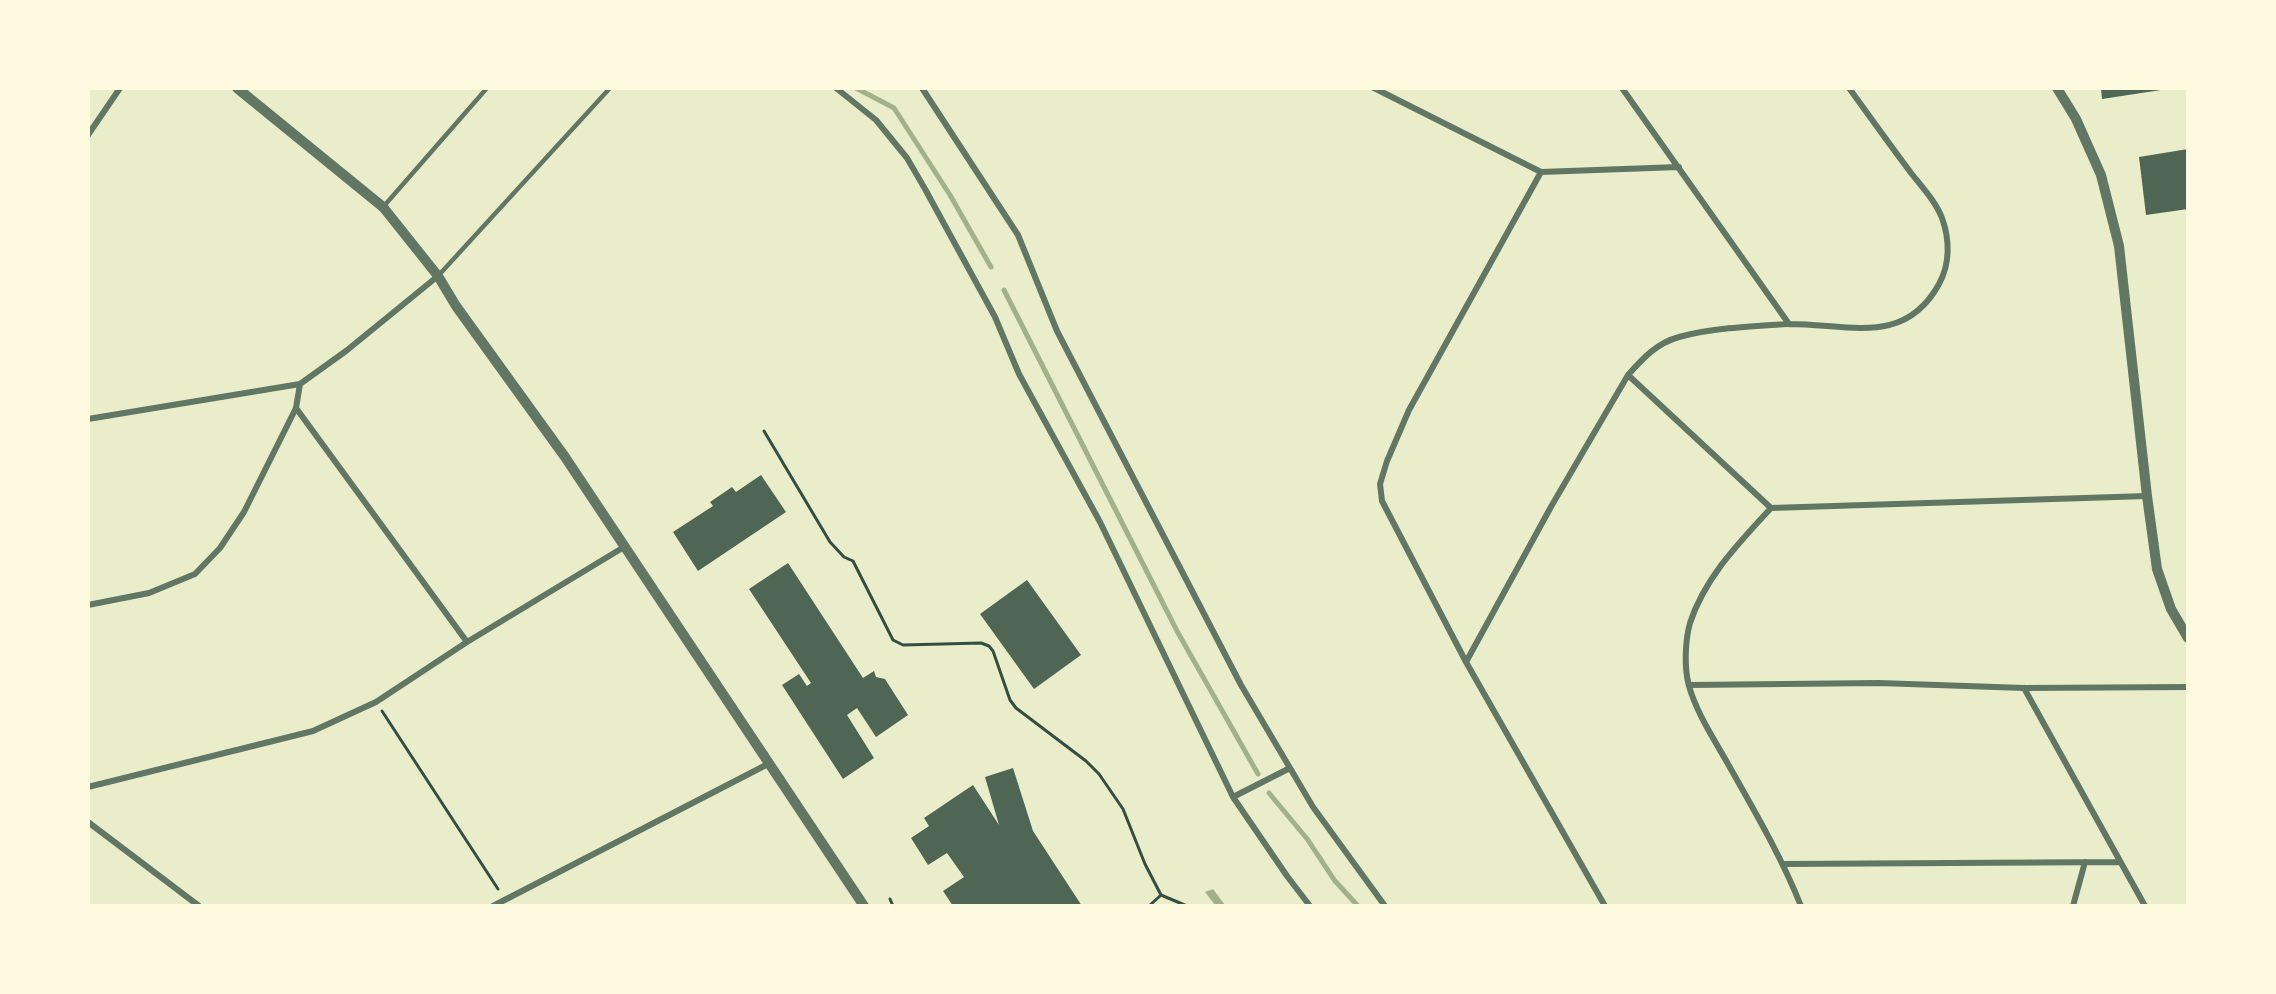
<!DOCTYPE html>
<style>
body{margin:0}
#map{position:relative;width:2276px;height:994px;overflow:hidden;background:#e9edc9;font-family:Bitter,serif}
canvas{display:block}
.frame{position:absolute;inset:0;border:90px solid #fefae0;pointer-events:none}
</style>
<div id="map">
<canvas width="2276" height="994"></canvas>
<div class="frame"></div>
</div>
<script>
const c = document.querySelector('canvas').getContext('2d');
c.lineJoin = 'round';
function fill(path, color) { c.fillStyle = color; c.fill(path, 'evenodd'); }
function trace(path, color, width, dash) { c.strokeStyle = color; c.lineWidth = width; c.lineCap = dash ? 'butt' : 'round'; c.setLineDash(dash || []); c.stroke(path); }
fill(new Path2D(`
 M 1213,889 L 1225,905 L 1215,905 L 1205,892 Z`), '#a3b18a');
trace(new Path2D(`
 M 856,88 L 894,108 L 950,195 L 991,267
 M 1004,290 L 1177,631 L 1258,774
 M 1269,793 L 1308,840 L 1335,881 L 1358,906`), '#a3b18a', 5);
fill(new Path2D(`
 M 2101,88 L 2161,88 L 2161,90 L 2102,99 Z
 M 2188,149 L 2188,209 L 2146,215 L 2139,157 Z
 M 761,475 L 786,512 L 698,571 L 673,532 L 713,506 L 710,502 L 732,487 L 736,492 Z
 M 788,563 L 863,678 L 874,671 L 876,677 L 885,679 L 908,715 L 876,737 L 857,708 L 847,715 L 874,758 L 843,779 L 782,685 L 799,674 L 807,686 L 811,683 L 749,589 Z
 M 1027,580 L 1081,655 L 1034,689 L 980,614 Z
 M 1013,768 L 1033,831 L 1082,906 L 953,906 L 943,891 L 964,877 L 947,853 L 928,865 L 911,838 L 929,826 L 924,818 L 973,785 L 999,825 L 985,777 Z`), '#4f6655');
trace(new Path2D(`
 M 764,431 L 830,542 L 844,557 L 853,561 L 893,640 L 903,645 L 981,643 L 989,646 L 993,651 L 1010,700 L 1016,708 L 1086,761 L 1099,774 L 1123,809 L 1145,864 L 1161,895 L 1187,906
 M 382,711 L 498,889
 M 890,899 L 893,906
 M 1149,906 L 1161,895`), '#344e41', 3);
trace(new Path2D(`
 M 384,206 L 487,88
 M 438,276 L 610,88`), '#617663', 4.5);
trace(new Path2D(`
 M 836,88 L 876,120 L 907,158 L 925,189 L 995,317 L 1019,374 L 1100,522 L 1233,797 L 1287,876 L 1310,906
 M 922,88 L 1018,235 L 1057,331 L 1241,685 L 1313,807 L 1385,906
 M 1374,88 L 1541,172 L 1679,167
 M 1622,88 L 1789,324
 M 88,135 L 120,88
 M 1541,172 L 1409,410 L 1387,461 L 1380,484 L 1382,501 L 1466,662 L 1605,906
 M 1628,375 L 1771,508
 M 296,408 L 467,642
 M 88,419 L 300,384 L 346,351 L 438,276
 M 88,605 L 149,593 L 195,574 L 220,548 L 244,512 L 296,408 L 300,384
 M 1466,662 L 1552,505 L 1628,375 C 1643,358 1657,343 1679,337 C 1711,328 1754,326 1787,324 C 1846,323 1904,348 1939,284 C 1950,264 1950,240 1942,218 C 1936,202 1922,187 1911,173 C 1890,145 1870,117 1849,88
 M 1689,685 L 1879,683 L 2024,688 L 2188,687
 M 2024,688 L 2145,906
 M 88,787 L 313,731 L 376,702 L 467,642 L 624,547
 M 1233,797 L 1290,768
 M 88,822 L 199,906
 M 1784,864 L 2120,862
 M 493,906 L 770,763
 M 1801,906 C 1781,856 1754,810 1728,764 C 1714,739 1697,714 1689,686 C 1684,668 1685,641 1690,623 C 1705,577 1739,543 1771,508 L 2147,496
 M 2073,906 L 2085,862`), '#617663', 6);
trace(new Path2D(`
 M 237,88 L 383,207 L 438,276 L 456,306 L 565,457 L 864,906
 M 2057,88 L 2076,119 L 2101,175 L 2119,246 L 2147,496 L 2157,569 L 2171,609 L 2188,638`), '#617663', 10);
</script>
